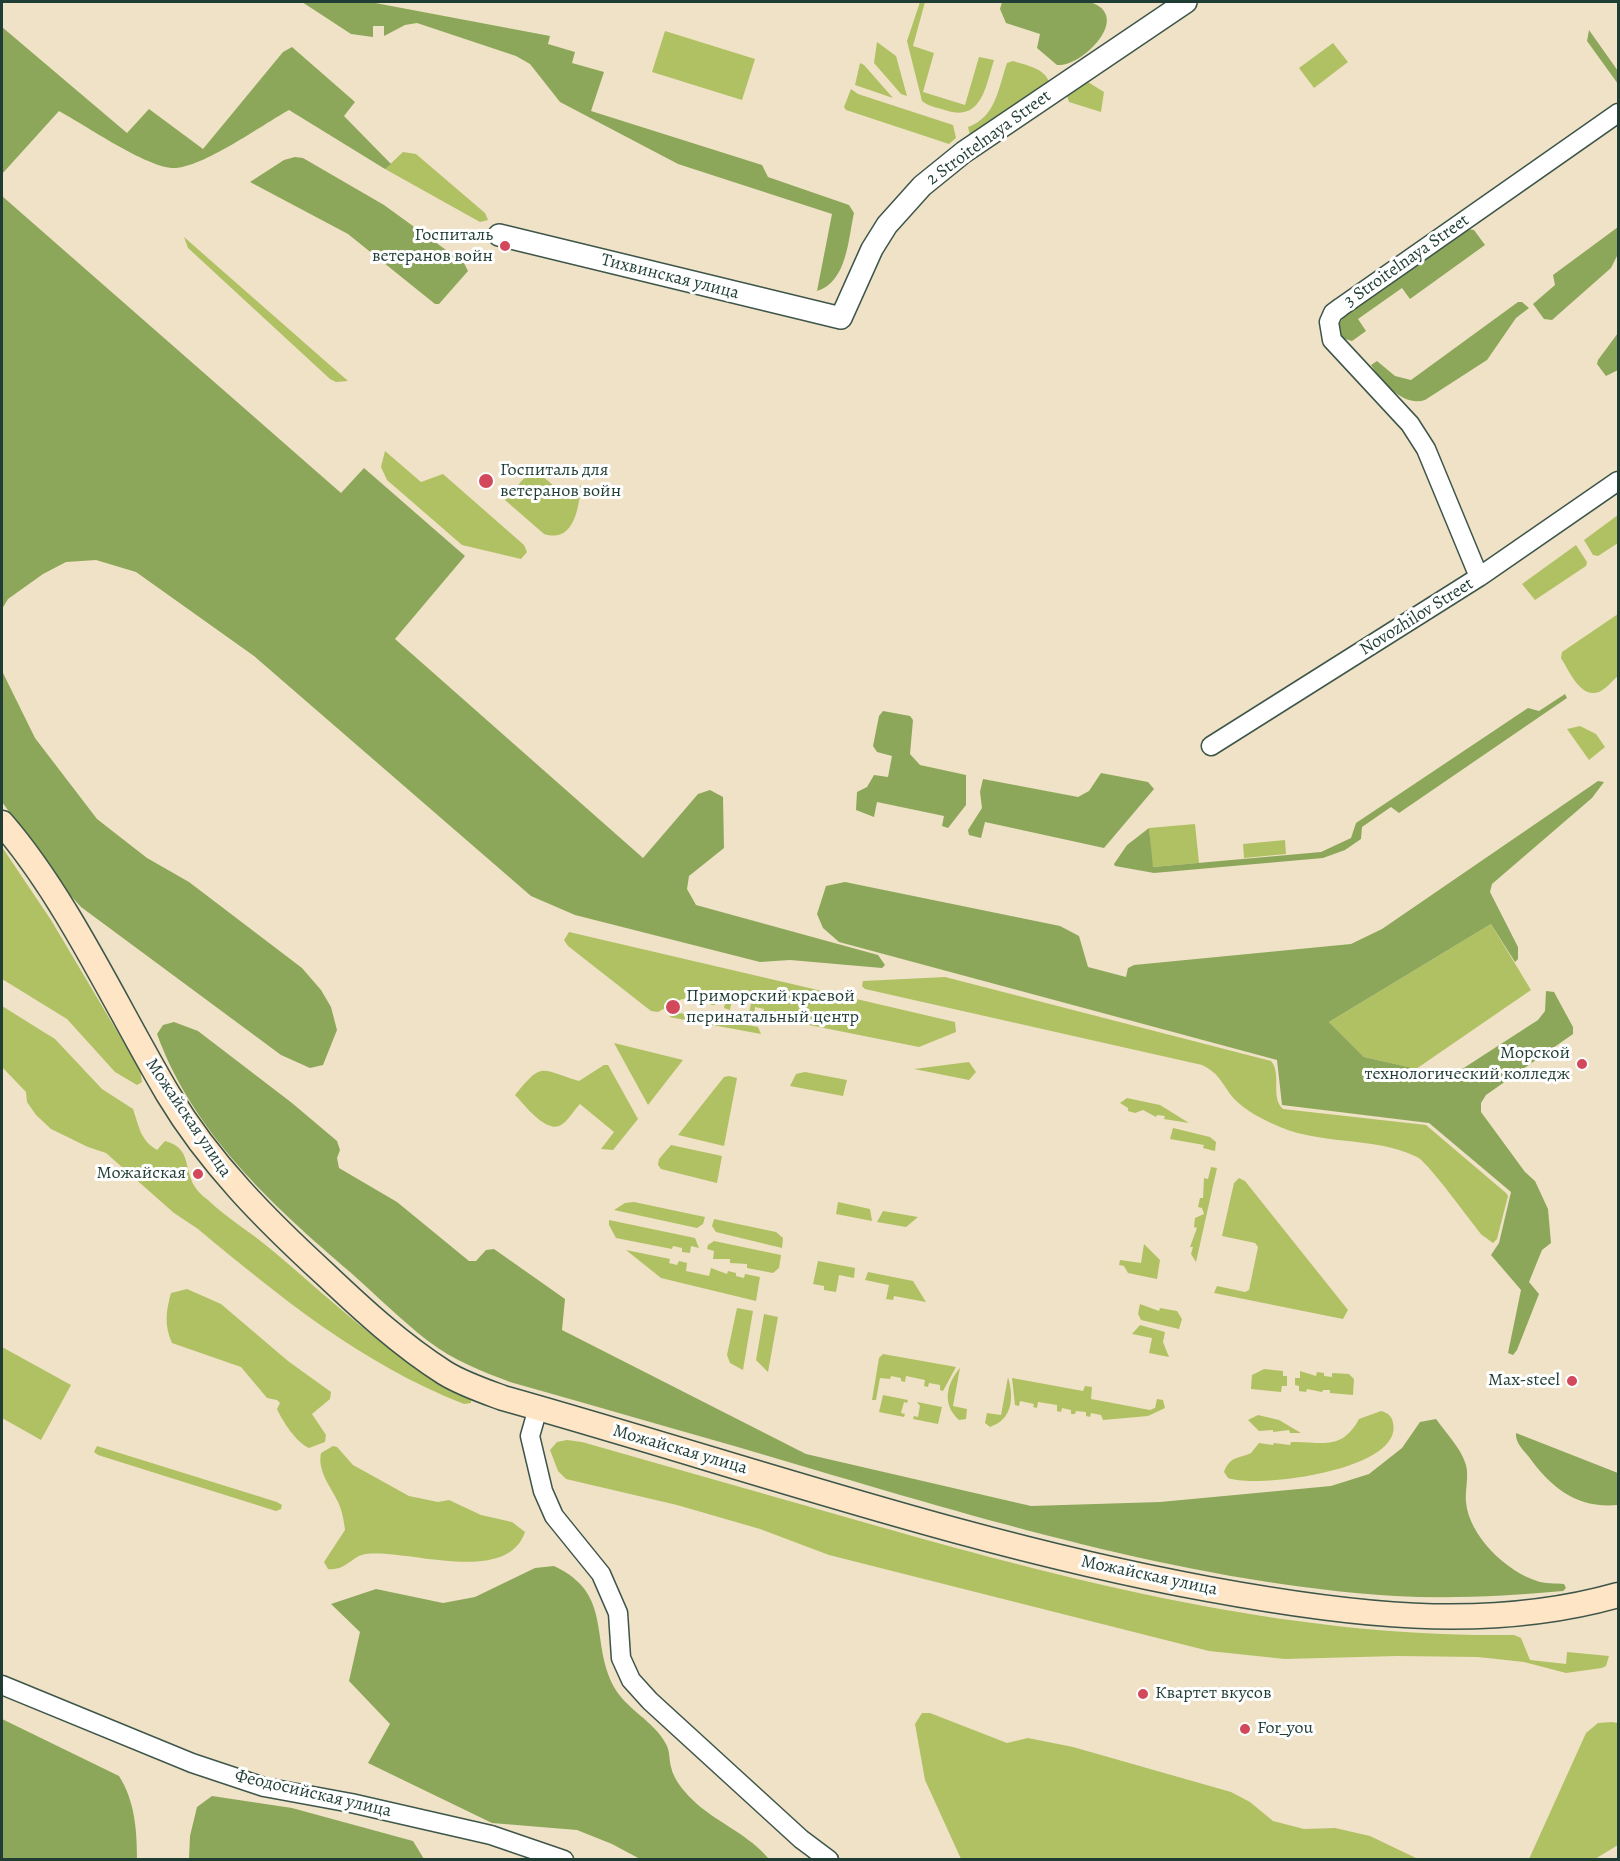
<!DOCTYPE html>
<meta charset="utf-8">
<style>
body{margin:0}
#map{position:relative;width:1620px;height:1861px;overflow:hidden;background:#f0e2c6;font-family:Alegreya,serif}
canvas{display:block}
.frame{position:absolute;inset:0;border:3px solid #1f3d34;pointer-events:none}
</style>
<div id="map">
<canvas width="1620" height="1861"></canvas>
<div class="frame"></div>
</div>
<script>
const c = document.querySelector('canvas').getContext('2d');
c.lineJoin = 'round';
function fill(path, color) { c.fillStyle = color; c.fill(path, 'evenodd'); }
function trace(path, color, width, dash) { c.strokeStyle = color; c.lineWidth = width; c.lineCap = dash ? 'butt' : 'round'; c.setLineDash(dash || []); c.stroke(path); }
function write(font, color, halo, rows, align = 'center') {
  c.font = font + ' Alegreya,serif'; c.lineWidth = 6; c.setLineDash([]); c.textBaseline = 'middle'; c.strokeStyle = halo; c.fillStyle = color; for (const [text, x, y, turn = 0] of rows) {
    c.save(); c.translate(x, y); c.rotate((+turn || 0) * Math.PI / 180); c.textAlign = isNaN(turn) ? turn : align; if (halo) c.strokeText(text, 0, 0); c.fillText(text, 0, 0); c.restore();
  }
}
fill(new Path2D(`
 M 920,2 L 925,2 L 913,46 L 934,53 L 923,92 L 965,105 L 979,57 L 994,60 C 986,85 982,121 948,111 C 940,108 929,107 922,101 L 907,41 Z
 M 665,31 L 755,59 L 742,100 L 652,72 Z
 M 877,42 L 896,56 L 907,96 L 901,94 L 874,63 Z
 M 1333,43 L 1348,62 L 1314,88 L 1299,68 Z
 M 1013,61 C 1025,65 1045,68 1049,82 L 970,135 L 968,127 C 996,117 998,89 1007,63 Z
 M 860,63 L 864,65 L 893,98 L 855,85 Z
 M 1088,82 L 1104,92 L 1101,112 L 1069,102 L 1067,96 Z
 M 851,89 L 858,94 L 953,125 L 956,138 L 949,144 L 846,110 L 844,107 Z
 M 403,152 L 416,154 L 485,213 L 488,220 L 480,222 L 385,169 Z
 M 184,237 L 348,381 L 336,382 L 330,379 L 188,248 Z
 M 385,451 L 421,482 L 443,474 L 524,545 L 527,552 L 521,559 L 462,545 L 387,480 L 381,467 Z
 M 533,468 L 569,499 L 581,485 C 579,505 575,544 544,534 L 505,500 Z
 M 1618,515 L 1618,543 L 1598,556 L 1593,555 L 1584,540 Z
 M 1576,545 L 1587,562 L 1586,566 L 1535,600 L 1522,584 Z
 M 1618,614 L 1618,676 C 1613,680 1606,689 1599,692 C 1580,699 1569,670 1561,658 L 1562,652 Z
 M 1580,726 L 1596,734 L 1605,747 L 1589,760 L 1567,729 Z
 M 1195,824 L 1199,863 L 1152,867 L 1149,828 Z
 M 1285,840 L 1286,854 L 1244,858 L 1243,844 Z
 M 2,847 L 51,920 L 140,1070 L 142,1082 L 137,1085 L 115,1072 L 67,1019 L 2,979 Z
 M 1491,924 L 1531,990 L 1416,1069 L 1364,1057 L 1329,1022 Z
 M 569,932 L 955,1022 L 956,1032 L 919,1047 L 779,1019 L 779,1014 L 770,1013 L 768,1018 L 763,1016 L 764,1009 L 755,1007 L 754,1015 L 749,1014 L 751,1003 L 742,995 L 732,998 L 730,1010 L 724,1008 L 726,999 L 717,997 L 715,1005 L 711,1005 L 712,1000 L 700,997 L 699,1002 L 682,999 L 658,1012 L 651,1011 L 568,946 L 564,940 Z
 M 945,977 L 1271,1061 C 1282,1073 1270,1098 1283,1109 L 1426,1125 L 1506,1193 L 1508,1196 L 1497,1239 L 1493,1243 L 1482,1235 C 1471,1222 1428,1162 1417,1157 C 1373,1135 1319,1147 1271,1123 C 1256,1116 1240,1107 1230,1094 C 1221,1081 1217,1072 1202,1065 L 865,989 L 862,986 L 863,981 Z
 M 2,1006 L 55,1039 L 102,1089 L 133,1109 C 139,1126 140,1140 157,1150 L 165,1141 C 192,1148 183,1168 195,1187 C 198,1192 204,1197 208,1200 C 228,1219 252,1233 273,1251 C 336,1304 396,1363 471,1398 L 471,1403 L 464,1404 C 362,1364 281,1298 198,1229 L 174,1213 L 106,1153 L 88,1147 L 51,1129 L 36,1115 L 27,1102 L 26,1092 L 2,1067 Z
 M 679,1013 L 758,1027 L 761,1034 L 669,1017 Z
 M 614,1043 L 683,1060 L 648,1105 Z
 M 969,1062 L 976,1072 L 969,1080 L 914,1069 Z
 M 604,1065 L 608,1065 L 638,1119 L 613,1150 L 601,1149 L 614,1132 L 580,1104 C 574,1110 568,1121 561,1125 C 546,1134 524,1104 515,1095 C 543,1061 539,1069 579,1081 Z
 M 805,1072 L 847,1080 L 843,1096 L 790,1086 L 796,1074 Z
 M 729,1076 L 737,1078 L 724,1146 L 678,1135 L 724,1077 Z
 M 1127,1098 L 1160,1105 L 1189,1123 L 1164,1119 L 1165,1116 L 1157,1115 L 1156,1117 L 1143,1110 L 1135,1113 L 1128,1111 L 1128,1108 L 1120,1103 Z
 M 1173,1128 L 1210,1137 L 1216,1142 L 1215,1151 L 1203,1148 L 1204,1145 L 1170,1139 Z
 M 671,1145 L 722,1156 L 717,1183 L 661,1169 L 658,1165 L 659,1159 Z
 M 1211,1167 L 1217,1168 L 1196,1262 L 1191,1254 L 1193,1247 L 1190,1247 L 1197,1228 L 1194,1227 L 1195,1218 L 1204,1214 L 1202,1208 L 1198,1207 L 1200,1198 L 1203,1198 L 1204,1178 L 1208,1179 Z
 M 1239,1178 L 1245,1181 L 1348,1310 L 1343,1319 L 1214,1293 L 1217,1286 L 1245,1292 L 1249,1290 L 1258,1247 L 1255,1243 L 1222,1236 L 1234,1183 Z
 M 634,1202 L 705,1217 L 703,1224 L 697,1228 L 614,1210 L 625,1203 Z
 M 838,1202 L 870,1209 L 872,1221 L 836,1214 Z
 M 883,1211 L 918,1217 L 906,1227 L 877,1222 Z
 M 714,1219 L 776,1232 L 783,1238 L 782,1248 L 716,1232 L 712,1226 Z
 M 609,1220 L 695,1238 L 699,1248 L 691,1246 L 690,1253 L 682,1252 L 682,1248 L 673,1246 L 672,1249 L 616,1238 L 609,1225 Z
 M 714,1241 L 781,1255 L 779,1268 L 773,1273 L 747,1268 L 747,1264 L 730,1263 L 730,1259 L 713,1259 L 714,1251 L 707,1249 L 708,1245 Z
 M 1144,1244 L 1160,1260 L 1157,1279 L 1128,1273 L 1124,1266 L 1119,1265 L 1120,1260 L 1141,1263 Z
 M 626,1250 L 670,1259 L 669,1263 L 677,1265 L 679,1261 L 687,1263 L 686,1271 L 709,1276 L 711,1268 L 727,1274 L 728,1271 L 736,1273 L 736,1276 L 744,1278 L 745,1274 L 760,1277 L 756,1301 L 661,1278 Z
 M 818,1261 L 855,1268 L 854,1278 L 839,1275 L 836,1292 L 824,1290 L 824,1286 L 813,1284 Z
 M 868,1272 L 913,1281 L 926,1302 L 894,1296 L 893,1300 L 886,1299 L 889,1285 L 865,1280 Z
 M 187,1289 L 221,1304 L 288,1361 L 331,1392 L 330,1399 L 312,1414 L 326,1435 L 325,1442 L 309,1448 C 296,1442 283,1422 277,1409 L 280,1403 L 277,1400 L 267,1398 L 241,1367 L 172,1343 C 164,1325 166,1311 171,1293 Z
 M 1140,1304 L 1159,1311 L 1160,1308 L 1177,1311 L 1182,1319 L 1179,1329 L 1141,1320 L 1138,1314 Z
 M 737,1308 L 753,1311 L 743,1370 L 730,1363 L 727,1355 Z
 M 764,1314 L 778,1317 L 768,1372 L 756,1360 Z
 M 1140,1325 L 1165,1332 L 1163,1342 L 1169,1357 L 1149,1353 L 1152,1338 L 1132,1334 Z
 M 2,1347 L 71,1385 L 41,1440 L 2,1418 Z
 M 883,1354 L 956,1367 L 943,1391 L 940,1390 L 940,1385 L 929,1383 L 928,1387 L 924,1386 L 925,1380 L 906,1376 L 905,1382 L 901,1381 L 901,1378 L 891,1376 L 890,1379 L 880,1378 L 876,1400 L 872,1400 L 879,1358 Z
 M 960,1368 L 953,1406 L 967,1409 L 966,1419 L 959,1420 C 942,1405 946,1384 960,1368 Z
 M 1264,1369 L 1283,1371 L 1283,1376 L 1287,1376 L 1287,1386 L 1282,1386 L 1281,1392 L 1251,1389 L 1252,1375 Z
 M 1300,1371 L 1316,1376 L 1317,1372 L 1324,1373 L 1324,1376 L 1332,1377 L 1332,1373 L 1349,1374 L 1354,1379 L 1353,1395 L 1330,1393 L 1330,1390 L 1323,1390 L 1322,1392 L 1307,1389 L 1306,1392 L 1299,1391 L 1299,1386 L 1295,1385 L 1295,1378 L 1300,1378 Z
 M 1008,1377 C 1014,1397 1013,1419 990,1427 L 985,1423 L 987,1413 L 1001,1415 Z
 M 1012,1378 L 1083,1391 L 1085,1386 L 1092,1387 L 1091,1399 L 1150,1410 L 1155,1408 L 1157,1399 L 1163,1400 L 1165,1408 L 1148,1416 L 1103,1420 L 1101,1415 L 1091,1413 L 1090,1417 L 1086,1416 L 1086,1412 L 1076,1411 L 1075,1414 L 1071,1414 L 1071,1410 L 1062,1408 L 1061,1412 L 1057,1411 L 1057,1405 L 1038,1402 L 1037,1408 L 1033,1407 L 1034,1404 L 1020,1401 L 1019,1406 L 1015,1405 Z
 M 883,1395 L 908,1400 L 907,1403 L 904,1402 L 901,1413 L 905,1414 L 904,1417 L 879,1412 Z
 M 917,1402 L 942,1407 L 938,1424 L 913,1419 L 914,1416 L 918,1417 L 920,1406 Z
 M 1381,1411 C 1388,1413 1392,1416 1393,1423 C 1404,1470 1257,1489 1228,1478 L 1224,1472 C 1230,1456 1238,1459 1251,1453 L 1259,1443 L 1273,1445 L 1274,1443 L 1290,1445 L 1291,1442 C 1322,1441 1341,1452 1359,1419 Z
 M 1258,1415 L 1279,1420 L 1301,1433 L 1290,1433 L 1289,1430 L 1273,1432 L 1273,1430 L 1259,1431 L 1248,1420 Z
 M 567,1440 L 582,1442 C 680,1470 779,1498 877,1526 C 1085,1585 1296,1638 1514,1635 L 1521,1638 L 1530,1660 L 1566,1664 L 1567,1652 L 1609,1656 L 1606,1666 L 1602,1668 L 1566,1673 L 1524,1662 L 1478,1657 L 1397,1656 L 1285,1659 L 1209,1651 L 829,1555 L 760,1529 L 677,1505 L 566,1479 L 558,1471 L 550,1450 L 557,1442 Z
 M 97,1446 L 277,1502 L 282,1505 L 281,1509 L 276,1511 L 98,1455 L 94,1452 Z
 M 333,1446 L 337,1447 L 353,1465 L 409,1496 L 438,1502 L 449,1500 L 481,1515 L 512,1522 L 525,1532 C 507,1586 408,1549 366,1554 C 351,1556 347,1571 328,1569 L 324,1562 L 345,1530 C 344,1521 342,1510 338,1502 C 331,1487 317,1471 321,1453 Z
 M 922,1713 L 930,1713 L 1007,1743 L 1028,1738 L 1073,1747 L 1231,1792 L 1250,1802 L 1273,1821 L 1304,1829 L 1335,1828 L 1370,1836 L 1418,1859 L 961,1859 L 925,1780 L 915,1724 Z
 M 1612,1722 L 1618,1723 L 1618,1845 L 1595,1859 L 1529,1859 L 1586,1733 L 1598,1723 Z`), '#b0c164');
fill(new Path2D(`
 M 302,2 L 370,2 L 550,36 L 548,44 L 575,52 L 572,63 L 604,72 L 591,111 L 762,165 L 768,177 L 849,205 L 854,213 C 848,240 847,282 817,291 L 832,214 L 678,164 L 560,102 L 530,64 L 516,56 L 417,23 L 405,25 L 384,36 L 384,26 L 373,26 L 373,37 L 351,34 Z
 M 1002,2 L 1090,2 C 1134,16 1081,68 1057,65 L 1037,48 L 1040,34 L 1006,23 L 1000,9 Z
 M 2,27 L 127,133 L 149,109 L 203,149 L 283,52 L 292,47 L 355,102 L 344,116 L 391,164 L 385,169 L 289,110 C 262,125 202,168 174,168 C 147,168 85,125 59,111 L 2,174 Z
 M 1589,30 L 1618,71 L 1618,84 L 1587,41 Z
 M 295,157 L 303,158 L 384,205 L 464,263 L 468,271 L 439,304 L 435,304 L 348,234 L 250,182 L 284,160 Z
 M 2,196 L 341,493 L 364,468 L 465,556 L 395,639 L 643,858 L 698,794 L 710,790 L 723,797 L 724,848 L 689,876 L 687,889 L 696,905 L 878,955 L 885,965 L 882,968 L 790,960 L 760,962 L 575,915 L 531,896 L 254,656 L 136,572 L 96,560 L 66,562 L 43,574 L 8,599 L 2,609 Z
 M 1618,227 L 1618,254 L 1611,268 L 1552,320 L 1544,319 L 1533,304 L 1555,285 L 1553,275 Z
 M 1467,229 L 1474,230 L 1485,245 L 1410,299 L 1402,288 L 1358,319 L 1366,331 L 1352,341 L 1341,338 L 1338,325 L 1347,313 Z
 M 1518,302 L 1522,302 L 1529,308 L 1516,318 L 1487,360 L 1425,400 C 1403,407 1382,382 1371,365 L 1377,361 L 1395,376 L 1411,380 Z
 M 1618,333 L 1618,370 L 1606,376 L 1597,364 L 1598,360 Z
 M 2,671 L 35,738 L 97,819 L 147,858 L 189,882 L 302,968 L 321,990 L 331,1007 L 337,1030 L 323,1065 L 310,1068 L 281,1055 L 81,907 L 71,896 L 2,802 Z
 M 1565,694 L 1567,698 L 1399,813 L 1391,807 L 1362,827 L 1361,839 L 1345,850 L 1323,858 L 1154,873 L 1115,866 L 1114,864 L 1127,845 L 1149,828 L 1153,867 L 1321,852 L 1351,838 L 1356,823 L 1528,708 L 1539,711 Z
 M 883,711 L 910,716 L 913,720 L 910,754 L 920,765 L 966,775 L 966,805 L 948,828 L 942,826 L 944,816 L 877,802 L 874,817 L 856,810 L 857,792 L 867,787 L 874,775 L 888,777 L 892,756 L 877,752 L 873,746 L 879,716 Z
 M 1101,773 L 1148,782 L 1154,789 L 1104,848 L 985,822 L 981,838 L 969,835 L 968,830 L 982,808 L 980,792 L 983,779 L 1078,797 L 1089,791 Z
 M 1598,781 L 1604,782 L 1592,798 L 1492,884 L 1490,892 L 1518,947 L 1518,959 L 1515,962 L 1491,924 L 1329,1022 L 1364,1057 L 1439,1074 L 1456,1073 L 1538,1020 L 1545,1011 L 1546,991 L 1554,992 L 1573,1027 L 1573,1034 L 1486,1095 L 1481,1103 L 1481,1112 L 1525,1172 L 1535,1181 L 1548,1209 L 1551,1243 L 1542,1250 L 1529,1282 L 1539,1294 L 1517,1350 L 1513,1355 L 1508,1353 L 1521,1290 L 1491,1255 L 1499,1243 L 1511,1192 L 1429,1123 L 1282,1105 L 1277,1060 L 839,942 L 823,928 L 817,914 L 826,886 L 845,882 L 1060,926 L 1079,936 L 1088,967 L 1126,977 L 1128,968 L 1134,965 L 1351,944 L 1382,929 Z
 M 174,1022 L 198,1031 L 292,1103 L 337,1141 L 340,1150 L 337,1158 L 339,1168 L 397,1202 L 469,1261 L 476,1261 L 486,1250 L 494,1249 L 565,1299 L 562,1330 L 806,1454 L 1031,1506 L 1160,1502 L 1331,1486 L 1369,1474 L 1402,1448 L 1420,1422 L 1436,1419 C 1446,1433 1461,1448 1466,1465 C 1469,1477 1465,1490 1466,1502 C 1469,1536 1506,1571 1537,1581 C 1545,1584 1555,1583 1564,1584 L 1566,1588 L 1563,1591 C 1508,1596 1451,1599 1395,1596 C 1201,1584 998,1524 812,1469 C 712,1439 611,1411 510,1382 C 481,1371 453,1360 428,1341 C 401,1320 376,1295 350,1272 C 272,1205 193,1133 157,1034 L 163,1025 Z
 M 1516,1433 L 1618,1473 L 1618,1505 C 1578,1509 1551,1488 1529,1457 C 1523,1450 1515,1442 1516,1433 Z
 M 554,1566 C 614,1594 589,1640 614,1687 C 626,1709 654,1721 666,1744 C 670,1751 669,1760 671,1767 C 674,1781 686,1794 697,1804 C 720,1824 749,1835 769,1859 L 640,1859 L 612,1844 L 577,1830 L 492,1823 L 368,1763 L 390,1724 L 349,1681 L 360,1632 L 331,1604 L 376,1589 L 443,1603 L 475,1597 L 535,1568 Z
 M 2,1719 L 119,1776 C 135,1801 137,1831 137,1859 L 2,1859 Z
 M 212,1796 L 292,1808 L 413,1841 L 424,1859 L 189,1859 L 190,1836 L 197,1807 Z`), '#8ca75a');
const minor = new Path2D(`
 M 1479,577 L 1426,449 L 1410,424 L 1332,340 L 1329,322 L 1333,313 L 1341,307 L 1618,113
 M 1211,746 L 1479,577 L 1618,481
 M 538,1408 L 530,1436 L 543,1491 L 554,1516 L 601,1574 L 618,1613 L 621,1658 L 631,1680 L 650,1701 L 801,1839 L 829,1860
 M 2,1685 L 192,1763 L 264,1787 L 351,1803 L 491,1835 L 564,1860`);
const tertiary = new Path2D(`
 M 499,235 L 841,318 L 872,249 L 887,225 L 922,186 L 964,152 L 1186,2`);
const secondary = new Path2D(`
 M 2,823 C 67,898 117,1008 168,1094 C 210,1164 266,1220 326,1275 C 363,1310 401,1345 445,1373 C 463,1384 484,1391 503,1398 C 738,1464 969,1545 1208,1589 C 1344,1614 1484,1633 1618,1595`);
trace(minor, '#3e564a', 21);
trace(tertiary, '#3e564a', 24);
trace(secondary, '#3e564a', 27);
trace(minor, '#fff', 18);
trace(tertiary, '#fff', 21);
trace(secondary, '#fee5c5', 24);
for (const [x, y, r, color] of [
 [505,246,6,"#d1495b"],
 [486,481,8,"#d1495b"],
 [673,1007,8,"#d1495b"],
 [1582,1064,6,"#d1495b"],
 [198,1174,6,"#d1495b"],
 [1572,1381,6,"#d1495b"],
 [1143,1694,6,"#d1495b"],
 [1245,1729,6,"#d1495b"]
]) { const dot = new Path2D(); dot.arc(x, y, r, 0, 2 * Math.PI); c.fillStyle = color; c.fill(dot); trace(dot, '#fff', 2); }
write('18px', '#1f3d34', '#fff', [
 ["2 Stroitelnaya Street",989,138,-36],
 ["3 Stroitelnaya Street",1407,261,-35],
 ["Тихвинская улица",670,277,14],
 ["Novozhilov Street",1417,617,-32],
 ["Можайская улица",188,1118,56],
 ["Можайская улица",680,1450,16],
 ["Можайская улица",1149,1576,12],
 ["Феодосийская улица",313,1794,13]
]);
write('18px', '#1f3d34', '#fff', [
 ["Госпиталь",493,236],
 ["ветеранов войн",493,257],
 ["Госпиталь для",500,471,"left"],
 ["ветеранов войн",500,492,"left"],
 ["Приморский краевой",686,997,"left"],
 ["перинатальный центр",686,1018,"left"],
 ["Морской",1570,1054],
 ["технологический колледж",1570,1075],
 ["Можайская",186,1174],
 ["Max-steel",1560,1381],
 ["Квартет вкусов",1155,1694,"left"],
 ["For_you",1257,1729,"left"]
], 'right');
</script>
